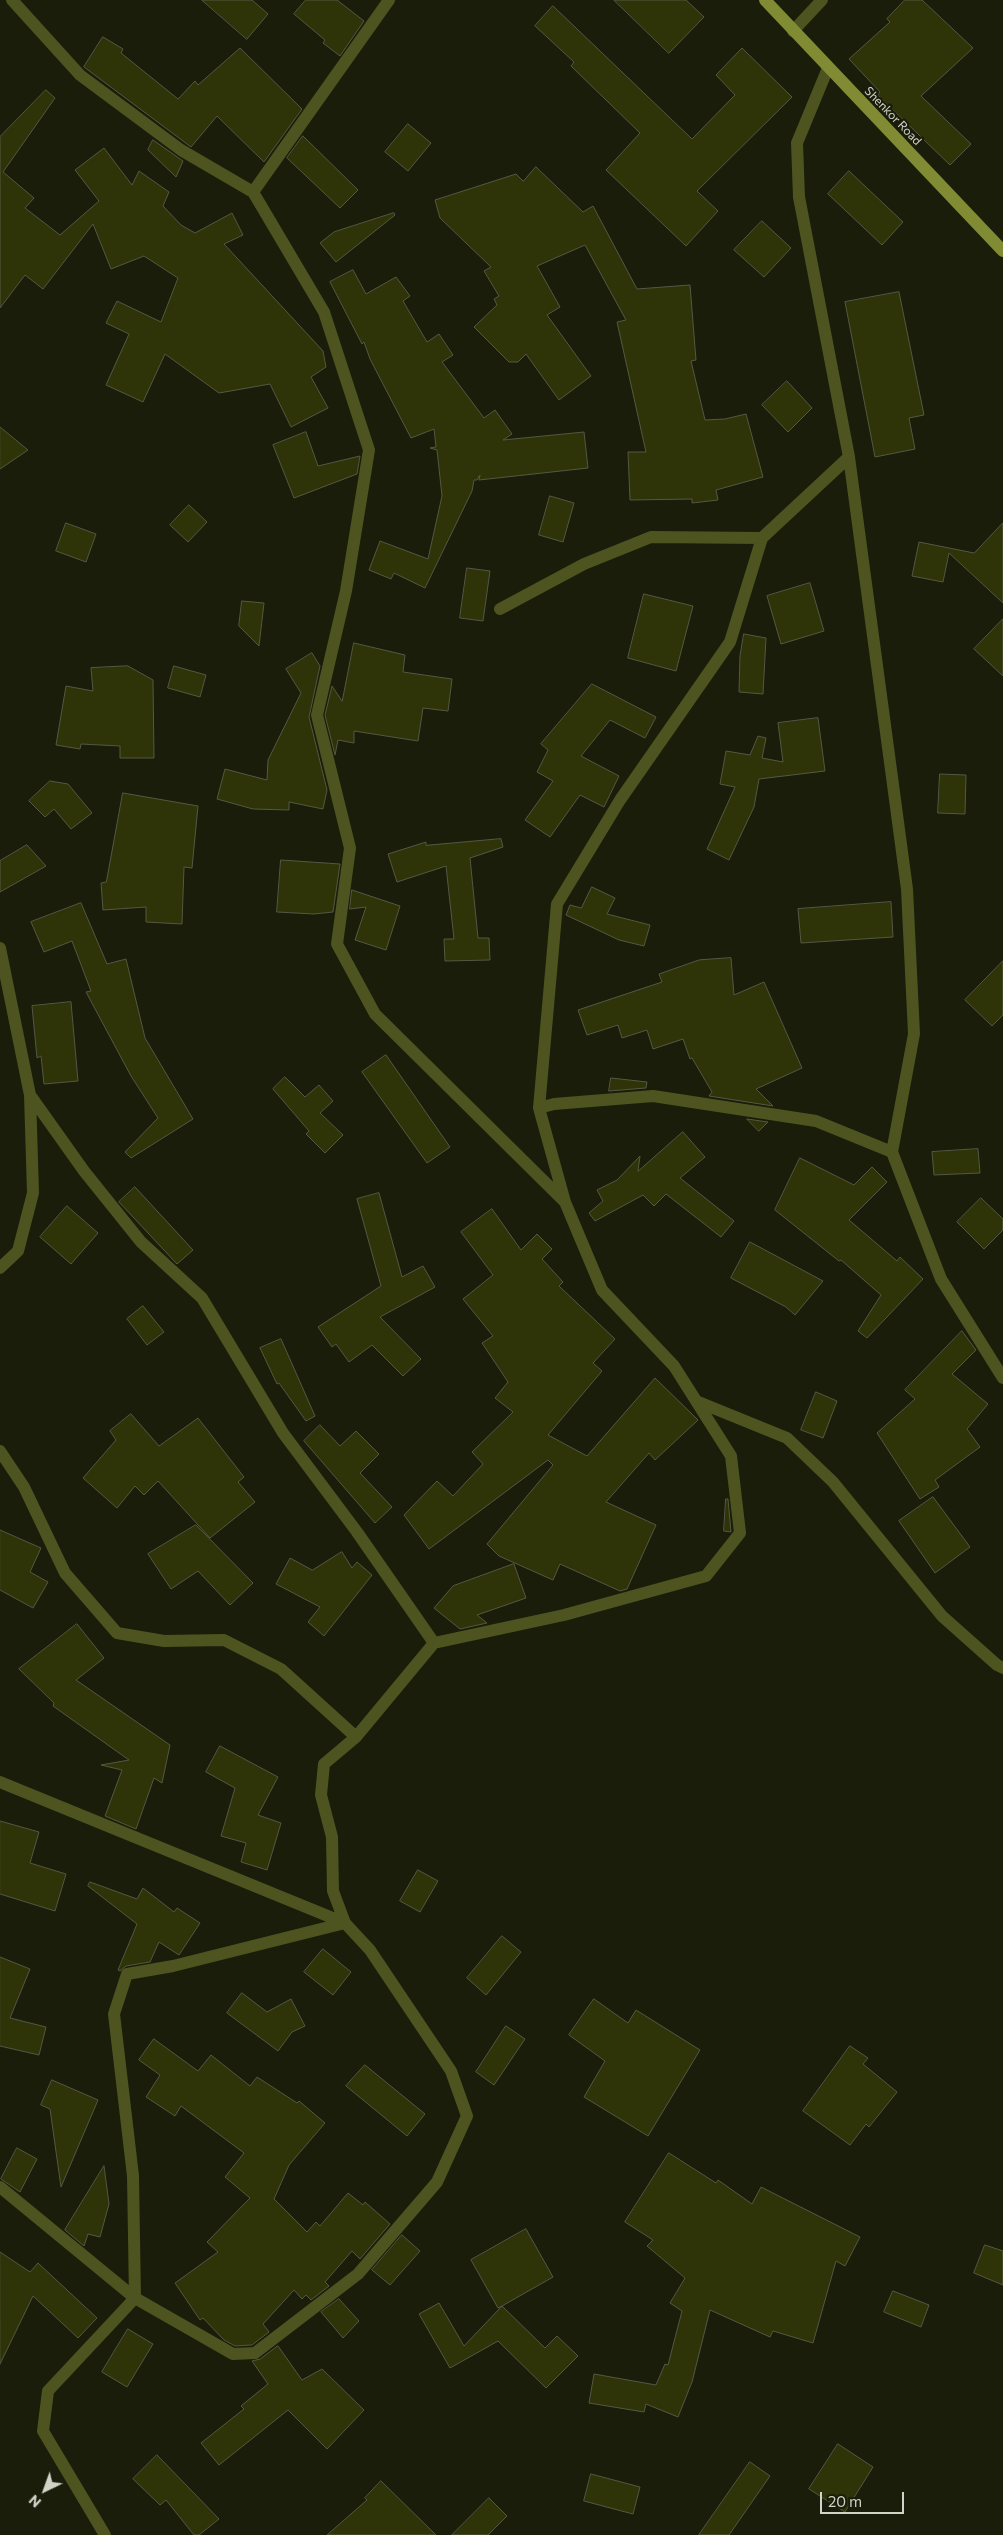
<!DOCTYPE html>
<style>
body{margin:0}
#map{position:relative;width:1003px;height:2535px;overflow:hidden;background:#1a1d0a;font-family:Commissioner,sans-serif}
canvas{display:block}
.north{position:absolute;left:20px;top:2465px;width:50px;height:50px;-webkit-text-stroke:4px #1a1d0a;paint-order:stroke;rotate:222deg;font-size:14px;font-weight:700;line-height:20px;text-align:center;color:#d1d3c7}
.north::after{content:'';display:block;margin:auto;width:18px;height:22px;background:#d1d3c7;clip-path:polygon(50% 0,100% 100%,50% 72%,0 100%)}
.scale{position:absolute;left:820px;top:2492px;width:84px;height:22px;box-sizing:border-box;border:2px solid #d1d3c7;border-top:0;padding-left:6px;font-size:15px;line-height:18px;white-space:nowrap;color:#d1d3c7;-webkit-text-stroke:4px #1a1d0a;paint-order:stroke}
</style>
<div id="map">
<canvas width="1003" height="2535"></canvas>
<div class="north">N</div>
<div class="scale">20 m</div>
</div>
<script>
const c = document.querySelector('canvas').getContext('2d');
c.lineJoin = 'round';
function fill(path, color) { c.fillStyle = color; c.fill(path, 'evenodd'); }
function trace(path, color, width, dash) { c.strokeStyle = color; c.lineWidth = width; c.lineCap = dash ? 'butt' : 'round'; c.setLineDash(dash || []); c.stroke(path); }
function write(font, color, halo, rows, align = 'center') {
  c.font = font + ' Commissioner,sans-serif'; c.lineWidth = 4.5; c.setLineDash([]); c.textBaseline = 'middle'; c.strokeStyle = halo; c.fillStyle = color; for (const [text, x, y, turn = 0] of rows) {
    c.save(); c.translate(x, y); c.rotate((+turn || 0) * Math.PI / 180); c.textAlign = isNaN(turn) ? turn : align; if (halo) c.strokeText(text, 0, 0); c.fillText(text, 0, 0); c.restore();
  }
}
const building = new Path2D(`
 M 202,0 L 252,0 L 268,14 L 247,39 Z
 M 306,0 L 337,0 L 364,21 L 340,56 L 323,43 L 325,40 L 294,14 Z
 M 614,0 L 686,0 L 704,17 L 669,53 Z
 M 905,0 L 922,0 L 973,48 L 921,96 L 971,144 L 950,165 L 889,106 L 878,95 L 880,92 L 849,59 L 890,22 L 887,19 Z
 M 553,6 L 692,139 L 735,95 L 716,75 L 742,48 L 792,97 L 697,191 L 718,211 L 686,246 L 606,170 L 640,133 L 571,66 L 574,62 L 535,26 Z
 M 103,37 L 123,49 L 121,53 L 178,99 L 195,81 L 198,85 L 240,48 L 302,109 L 264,162 L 217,116 L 191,147 L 84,67 Z
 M 46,90 L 55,98 L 3,172 L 34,198 L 25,208 L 60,235 L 99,201 L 75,170 L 104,148 L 132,185 L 139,171 L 169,192 L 163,206 L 181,225 L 195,233 L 232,213 L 243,235 L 224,244 L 323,351 L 326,367 L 311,377 L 328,408 L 291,427 L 270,384 L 219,393 L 165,354 L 143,402 L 106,385 L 129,334 L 106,323 L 117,301 L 161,322 L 178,278 L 144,256 L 111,269 L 93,224 L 43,289 L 25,275 L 0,308 L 0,137 Z
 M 408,124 L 431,143 L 408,171 L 385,152 Z
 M 303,136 L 358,190 L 340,208 L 287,158 Z
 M 153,140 L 183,161 L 176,177 L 148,150 Z
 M 536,167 L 583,212 L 593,206 L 637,289 L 690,285 L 696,360 L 691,361 L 705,420 L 725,419 L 746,414 L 763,477 L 716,490 L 718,500 L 692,503 L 692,499 L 630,500 L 628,452 L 646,452 L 617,322 L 626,320 L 585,245 L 537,266 L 560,307 L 547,315 L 591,376 L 559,400 L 526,354 L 518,362 L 509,362 L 474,327 L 497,305 L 494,299 L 499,296 L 484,271 L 491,267 L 440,218 L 435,200 L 516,174 L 523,181 Z
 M 849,171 L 903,222 L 882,245 L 828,194 Z
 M 394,213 L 395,215 L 336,262 L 320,243 L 334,232 Z
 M 762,221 L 791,248 L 764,277 L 734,250 Z
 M 353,270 L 366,294 L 396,277 L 410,296 L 403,301 L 427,342 L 439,334 L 453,355 L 442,362 L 484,418 L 495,410 L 512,434 L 503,440 L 584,432 L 588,468 L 479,480 L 480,475 L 477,480 L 474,480 L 472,491 L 425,588 L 394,573 L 391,579 L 369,570 L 380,541 L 428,559 L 442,496 L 437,450 L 430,448 L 436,447 L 434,429 L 411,438 L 370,359 L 364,342 L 362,344 L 330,282 Z
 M 899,292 L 924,415 L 909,418 L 915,449 L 875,457 L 845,302 Z
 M 787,381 L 812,408 L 788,432 L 762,405 Z
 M 0,427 L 28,450 L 0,469 Z
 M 306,432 L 318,466 L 360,456 L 357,474 L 294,498 L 273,445 Z
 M 550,496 L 574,503 L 563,542 L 539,535 Z
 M 189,505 L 207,522 L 188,542 L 170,525 Z
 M 66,523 L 96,534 L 86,562 L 56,551 Z
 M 1003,523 L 1003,603 L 949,553 L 943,582 L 912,576 L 919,542 L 974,553 Z
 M 467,568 L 490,571 L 483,621 L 460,618 Z
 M 810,583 L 824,631 L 781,644 L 767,596 Z
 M 644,594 L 693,606 L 676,671 L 628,658 Z
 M 242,601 L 264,603 L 259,646 L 239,626 Z
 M 1003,619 L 1003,676 L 974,649 Z
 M 744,634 L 766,638 L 763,694 L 739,692 L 740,656 Z
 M 354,643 L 405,655 L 403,672 L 452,679 L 448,711 L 423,708 L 418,741 L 354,731 L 354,743 L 338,740 L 335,755 L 325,715 L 332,686 L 342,701 Z
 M 312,653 L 320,666 L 309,717 L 327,790 L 323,809 L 289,802 L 289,810 L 253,809 L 217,799 L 225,769 L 267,780 L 268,760 L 301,693 L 286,669 Z
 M 128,666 L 153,680 L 154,758 L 120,758 L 120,746 L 81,744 L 80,749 L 56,745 L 66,686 L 93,691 L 91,668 Z
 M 174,666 L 206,675 L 200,697 L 168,688 Z
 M 592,684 L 656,717 L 645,738 L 610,720 L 581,756 L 619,776 L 604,807 L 580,795 L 550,837 L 525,820 L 553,781 L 537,772 L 548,750 L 541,744 Z
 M 818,718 L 825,771 L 759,779 L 754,807 L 729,860 L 707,849 L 735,787 L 720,784 L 726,751 L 750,755 L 758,736 L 766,738 L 762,758 L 783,762 L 778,723 Z
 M 940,774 L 966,775 L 965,814 L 938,813 Z
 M 50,781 L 68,784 L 92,813 L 71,829 L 54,809 L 45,817 L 29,801 Z
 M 123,793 L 198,806 L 192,868 L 184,867 L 182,924 L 146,922 L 146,907 L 103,910 L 101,883 L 106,882 Z
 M 501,839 L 503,847 L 470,858 L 478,938 L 489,938 L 490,960 L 445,961 L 444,939 L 454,939 L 446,866 L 397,882 L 388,854 L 426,842 L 426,845 Z
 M 27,845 L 46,866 L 0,892 L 0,861 Z
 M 281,860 L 340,864 L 333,912 L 314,914 L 277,912 Z
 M 592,887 L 615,898 L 607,914 L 650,925 L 644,946 L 619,940 L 566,915 L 570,905 L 581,908 Z
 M 352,890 L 400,906 L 386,950 L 355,940 L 366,907 L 350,909 Z
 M 891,902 L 893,937 L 801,943 L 798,909 Z
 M 81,903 L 107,964 L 126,959 L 145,1038 L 193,1119 L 131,1158 L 125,1152 L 158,1118 L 131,1076 L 86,992 L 91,991 L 72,941 L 44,952 L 31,922 Z
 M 731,958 L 734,995 L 764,982 L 802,1068 L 756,1089 L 773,1106 L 709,1096 L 712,1092 L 692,1058 L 690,1059 L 683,1039 L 653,1049 L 647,1030 L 622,1038 L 618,1025 L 587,1035 L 578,1010 L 662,982 L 659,974 L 699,960 Z
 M 1003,961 L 1003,1015 L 992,1026 L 965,1000 Z
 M 71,1002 L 78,1081 L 44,1084 L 41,1056 L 37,1058 L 32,1006 Z
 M 386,1055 L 450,1147 L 427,1163 L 362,1072 Z
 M 285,1077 L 305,1097 L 319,1085 L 333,1101 L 320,1113 L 343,1135 L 325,1153 L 306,1134 L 309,1131 L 273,1089 Z
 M 611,1078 L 647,1082 L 646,1088 L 609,1091 Z
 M 747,1119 L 768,1122 L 759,1131 Z
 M 683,1132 L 705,1157 L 680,1178 L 734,1221 L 721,1237 L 666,1194 L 654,1206 L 643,1195 L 595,1221 L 589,1213 L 603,1201 L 597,1190 L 617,1180 L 640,1156 L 638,1171 Z
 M 978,1149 L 980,1173 L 934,1175 L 932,1152 Z
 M 800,1158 L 854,1185 L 872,1167 L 887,1182 L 849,1220 L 897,1261 L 900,1257 L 923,1279 L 867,1338 L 858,1331 L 881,1295 L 841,1260 L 839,1261 L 775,1210 Z
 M 135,1187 L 193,1250 L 177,1264 L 119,1202 Z
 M 379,1193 L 402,1277 L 423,1266 L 435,1287 L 380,1317 L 421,1359 L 403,1376 L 372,1345 L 349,1362 L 336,1344 L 332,1347 L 318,1327 L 381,1286 L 357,1199 Z
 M 981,1198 L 1003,1219 L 1003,1230 L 984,1249 L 957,1222 Z
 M 67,1206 L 98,1233 L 71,1264 L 40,1237 Z
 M 492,1209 L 521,1250 L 537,1234 L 552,1249 L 542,1259 L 563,1282 L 559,1286 L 615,1339 L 593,1363 L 602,1371 L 548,1435 L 587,1456 L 655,1378 L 698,1420 L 655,1460 L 649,1453 L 606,1502 L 656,1525 L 627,1589 L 620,1591 L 560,1564 L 553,1580 L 499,1556 L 487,1544 L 553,1465 L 548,1460 L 429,1549 L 404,1515 L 437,1481 L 453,1496 L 483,1464 L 472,1452 L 513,1412 L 495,1398 L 508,1382 L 482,1343 L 493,1336 L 463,1299 L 493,1275 L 461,1232 Z
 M 750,1242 L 823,1281 L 795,1315 L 786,1307 L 731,1278 Z
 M 143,1306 L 164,1332 L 147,1345 L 127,1319 Z
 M 962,1331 L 976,1350 L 952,1374 L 988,1404 L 967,1429 L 980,1447 L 935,1480 L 939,1487 L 920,1499 L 877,1433 L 915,1399 L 905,1390 Z
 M 281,1339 L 315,1416 L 306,1421 L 279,1383 L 277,1384 L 260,1348 Z
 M 816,1392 L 837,1401 L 823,1438 L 801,1430 Z
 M 131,1414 L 159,1446 L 198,1418 L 244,1477 L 238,1482 L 255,1502 L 210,1538 L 158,1481 L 144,1495 L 135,1486 L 117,1508 L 83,1478 L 116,1440 L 110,1431 Z
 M 320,1425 L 340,1446 L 356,1431 L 379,1454 L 360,1473 L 392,1507 L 375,1523 L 304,1441 Z
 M 933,1497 L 970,1547 L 935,1573 L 899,1521 Z
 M 726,1499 L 728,1499 L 731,1532 L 724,1531 Z
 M 196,1525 L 253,1583 L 230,1605 L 198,1571 L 171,1589 L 148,1554 Z
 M 0,1530 L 41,1548 L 30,1572 L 48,1582 L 33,1608 L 0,1590 Z
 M 342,1552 L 352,1568 L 357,1562 L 372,1575 L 324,1636 L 308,1622 L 320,1607 L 276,1584 L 290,1558 L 312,1570 Z
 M 514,1564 L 526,1598 L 477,1615 L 487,1623 L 460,1629 L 434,1608 L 453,1586 Z
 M 77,1624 L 104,1658 L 76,1680 L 170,1745 L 162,1783 L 154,1778 L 136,1829 L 105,1816 L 122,1770 L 101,1765 L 129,1760 L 53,1706 L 54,1703 L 19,1669 Z
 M 220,1746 L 278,1777 L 258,1815 L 281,1823 L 267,1870 L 241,1862 L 246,1843 L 221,1836 L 235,1788 L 206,1772 Z
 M 0,1821 L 39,1832 L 30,1863 L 66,1874 L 55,1911 L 0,1894 Z
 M 418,1870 L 438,1881 L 420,1912 L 400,1901 Z
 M 90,1882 L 137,1899 L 143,1888 L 174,1912 L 177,1908 L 200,1923 L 179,1955 L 159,1942 L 150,1962 L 126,1966 L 120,1971 L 118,1970 L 137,1924 L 88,1886 Z
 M 502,1936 L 521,1952 L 486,1995 L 467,1978 Z
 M 323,1949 L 351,1972 L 333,1995 L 304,1972 Z
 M 0,1957 L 30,1969 L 10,2018 L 46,2027 L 39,2055 L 0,2046 Z
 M 242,1993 L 267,2012 L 291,1999 L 305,2026 L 292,2032 L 278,2051 L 227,2013 Z
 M 594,1999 L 628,2023 L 636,2010 L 700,2050 L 648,2136 L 584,2097 L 605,2061 L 569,2035 Z
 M 506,2026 L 525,2039 L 494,2085 L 476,2072 Z
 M 154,2039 L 198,2071 L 211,2055 L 250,2086 L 257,2077 L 297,2103 L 299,2101 L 325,2123 L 289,2165 L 274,2199 L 307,2232 L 316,2222 L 320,2226 L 348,2193 L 363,2205 L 365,2202 L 390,2224 L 360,2259 L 352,2251 L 325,2282 L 329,2286 L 311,2300 L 306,2295 L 302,2299 L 294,2290 L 263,2324 L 269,2332 L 252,2345 L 235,2346 L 224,2340 L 203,2318 L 200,2320 L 175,2283 L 218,2252 L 207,2242 L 250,2198 L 225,2177 L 244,2153 L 181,2106 L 175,2116 L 146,2097 L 160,2075 L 139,2060 Z
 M 850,2046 L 868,2058 L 863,2064 L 897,2092 L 869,2127 L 866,2124 L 850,2145 L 803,2111 Z
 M 365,2065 L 425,2114 L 407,2136 L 346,2086 Z
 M 52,2080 L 98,2100 L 61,2187 L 50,2109 L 41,2105 Z
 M 17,2148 L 37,2159 L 20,2192 L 1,2179 Z
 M 669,2153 L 716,2183 L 718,2180 L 752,2204 L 761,2187 L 860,2237 L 845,2266 L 836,2261 L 813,2343 L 773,2331 L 770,2337 L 710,2310 L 692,2382 L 678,2417 L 646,2404 L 644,2412 L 589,2403 L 594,2374 L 656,2385 L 665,2364 L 668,2365 L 682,2311 L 670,2303 L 685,2278 L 647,2246 L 653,2240 L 625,2222 Z
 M 104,2166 L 109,2204 L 100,2237 L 88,2234 L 84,2246 L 65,2230 Z
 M 526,2229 L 553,2277 L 502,2306 L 545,2348 L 557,2336 L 578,2356 L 546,2388 L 498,2341 L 450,2368 L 419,2314 L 439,2303 L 464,2346 L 502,2306 L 498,2308 L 471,2260 Z
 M 402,2235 L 420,2251 L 390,2285 L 372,2270 Z
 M 985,2245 L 1003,2251 L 1003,2285 L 974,2273 Z
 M 0,2252 L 30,2272 L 38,2263 L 97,2318 L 78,2338 L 33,2296 L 0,2364 Z
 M 893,2291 L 929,2305 L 921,2327 L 884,2312 Z
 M 339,2299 L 359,2321 L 343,2338 L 321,2312 Z
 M 128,2329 L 153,2344 L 127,2387 L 102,2372 Z
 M 278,2346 L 302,2380 L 322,2369 L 364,2410 L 327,2449 L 288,2410 L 219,2465 L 201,2443 L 244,2409 L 241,2406 L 268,2384 L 252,2361 L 260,2359 Z
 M 838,2444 L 873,2467 L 845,2512 L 809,2489 Z
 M 157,2455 L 219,2519 L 199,2535 L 194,2535 L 166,2500 L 160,2505 L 133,2479 Z
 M 750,2462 L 770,2476 L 729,2535 L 699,2535 Z
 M 591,2474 L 640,2487 L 633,2514 L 584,2501 Z
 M 381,2481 L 436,2535 L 327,2535 L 367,2500 L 365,2498 Z
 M 489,2498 L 507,2516 L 488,2535 L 452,2535 Z`);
fill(building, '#2f3408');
trace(building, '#555843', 1);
trace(new Path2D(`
 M 12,0 L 80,75 L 181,150 L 253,192 L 324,312 L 369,450 L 346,591 L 317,715 L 350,848 L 337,944 L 375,1014 L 564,1201
 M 793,31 L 822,0
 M 253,192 L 389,0
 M 500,609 L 584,564 L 651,537 L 762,538
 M 0,948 L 30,1095 L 84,1171 L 141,1242 L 202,1298 L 283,1433 L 357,1532 L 434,1643
 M 539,1108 L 557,904 L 620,800 L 730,642 L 762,538 L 849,457
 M 892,1152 L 941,1279 L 1003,1378
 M 0,1268 L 18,1251 L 33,1193 L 30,1095
 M 696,1401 L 787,1438 L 833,1482 L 942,1616 L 997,1665 L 1003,1668
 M 0,1451 L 24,1487 L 65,1573 L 117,1633 L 164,1641 L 224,1640 L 281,1669 L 356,1737
 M 0,1782 L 345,1923 L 173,1966 L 127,1974 L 114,2014 L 133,2176 L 135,2298 L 48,2391 L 43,2431 L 105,2535
 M 0,2187 L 135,2298 L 233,2354 L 255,2353 L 358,2274 L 437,2182 L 467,2116 L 451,2071 L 370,1950 L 345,1923 L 333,1891 L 332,1837 L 321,1795 L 324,1764 L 356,1737 L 434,1643 L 564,1615 L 706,1576 L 740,1533 L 731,1456 L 674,1366 L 602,1290 L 565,1202 L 539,1108 L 554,1104 L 653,1096 L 816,1121 L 892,1152 L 914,1034 L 907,889 L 849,457 L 799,197 L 797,143 L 828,68`), '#4d5420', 12);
trace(new Path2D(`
 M 765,0 L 1003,251`), '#808b33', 12);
write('12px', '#d1d3c7', '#1a1d0a', [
 ["Shenkor Road",893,116,46]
]);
</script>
